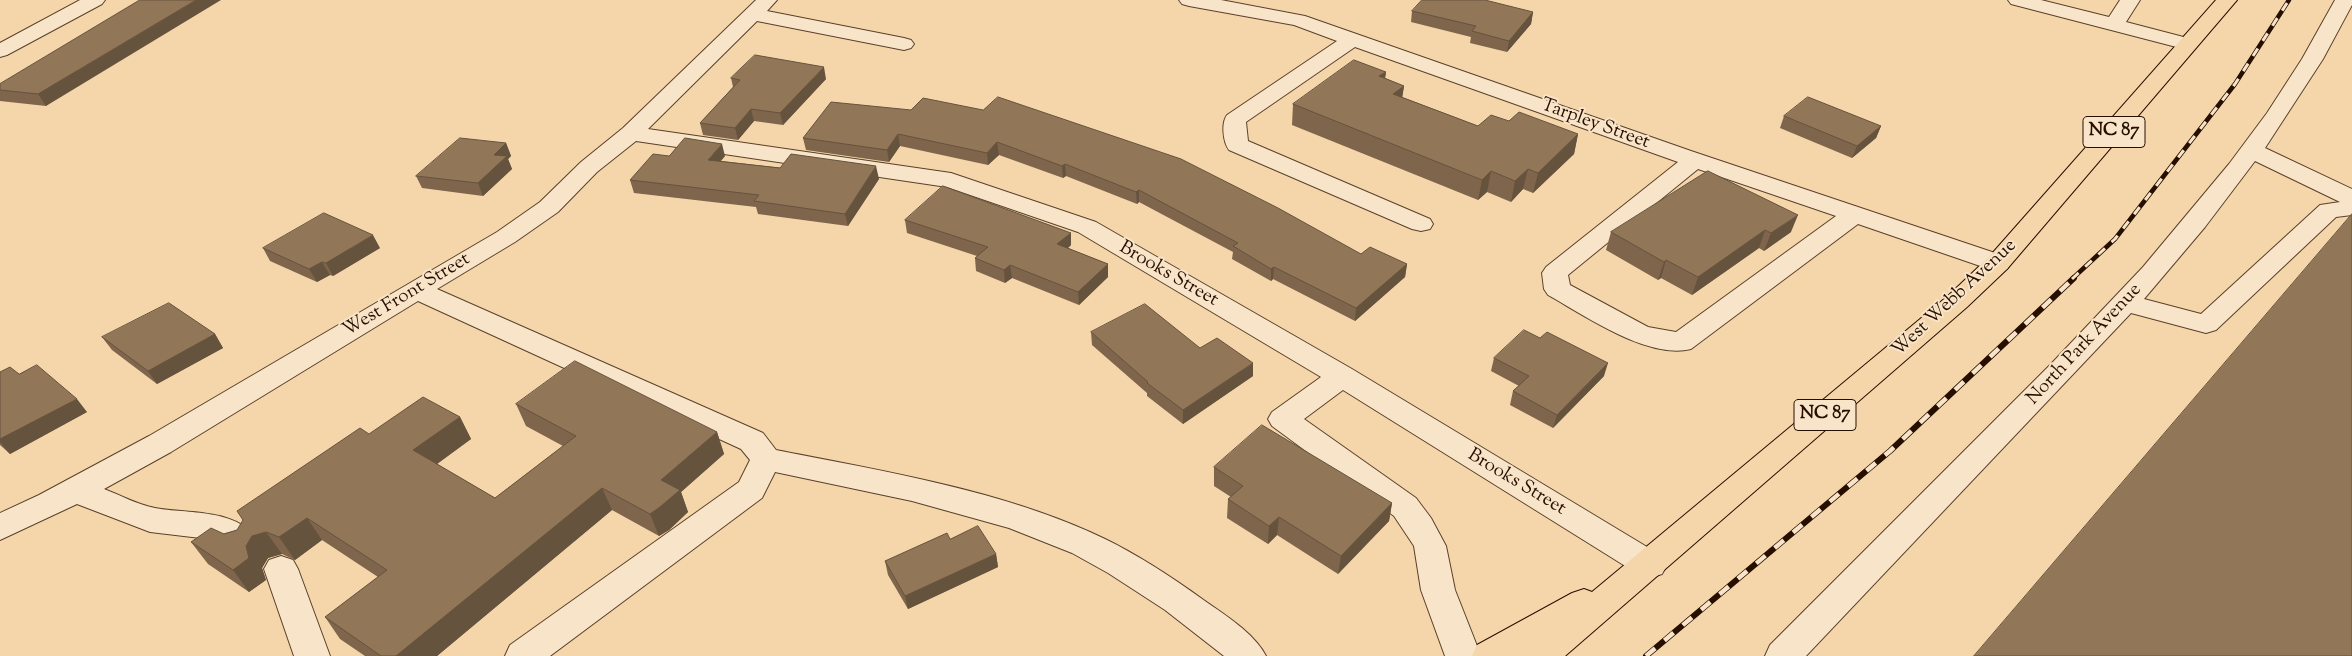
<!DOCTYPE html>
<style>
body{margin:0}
canvas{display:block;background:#f5d6aa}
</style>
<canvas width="2352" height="656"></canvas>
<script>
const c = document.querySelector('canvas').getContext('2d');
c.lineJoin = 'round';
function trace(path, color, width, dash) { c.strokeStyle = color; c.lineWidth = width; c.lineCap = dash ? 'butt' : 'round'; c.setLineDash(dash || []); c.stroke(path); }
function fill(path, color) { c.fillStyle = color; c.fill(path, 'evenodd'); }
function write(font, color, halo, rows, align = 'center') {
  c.font = font + ' "Sorts Mill Goudy",serif'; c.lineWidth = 4; c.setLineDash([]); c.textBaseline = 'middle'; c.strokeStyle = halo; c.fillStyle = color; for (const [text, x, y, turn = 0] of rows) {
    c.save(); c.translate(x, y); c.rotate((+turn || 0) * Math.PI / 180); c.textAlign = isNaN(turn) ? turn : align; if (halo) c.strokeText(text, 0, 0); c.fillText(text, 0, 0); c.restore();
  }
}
const minor = new Path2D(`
 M 80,0 L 105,0 L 102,4 L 7,55 L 0,57 L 0,43 Z
 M 756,0 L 777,0 L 767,11 L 904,38 L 911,40 L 914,44 L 911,48 L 904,50 L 757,21 L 648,129 L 951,173 L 1096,222 L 1352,369 L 1662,556 L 1667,565 L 1662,574 L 1650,578 L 1638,574 L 1343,390 L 1304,419 L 1416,498 L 1431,518 L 1446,546 L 1455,590 L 1481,656 L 1445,656 L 1421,590 L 1414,546 L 1394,516 L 1272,426 L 1268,419 L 1272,412 L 1321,377 L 1078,232 L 947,187 L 636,141 L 597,172 L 558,212 L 515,242 L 437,289 L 763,433 L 776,450 C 883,471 1006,491 1105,539 C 1140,556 1173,578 1205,601 C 1225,615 1254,633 1266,656 L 1224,656 L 1165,610 L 1108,573 L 1072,553 L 1009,528 L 912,501 L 775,472 L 762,498 L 550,656 L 505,656 L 510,645 L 739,482 L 750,460 L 741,449 L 418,301 L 171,452 L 104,489 C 120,495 138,505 155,508 C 186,514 240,508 257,541 L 253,550 L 241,554 L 209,539 L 150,532 L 77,504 L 0,540 L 0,513 L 39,495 L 149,436 L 497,232 L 540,202 L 581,162 L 623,128 Z
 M 1179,0 L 1221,0 L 1305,16 L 1691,151 L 2007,257 L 2011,263 L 2007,269 L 1998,271 L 1989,269 L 1858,224 L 1691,349 C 1648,360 1584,315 1548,295 L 1544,289 L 1542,273 L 1546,267 L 1678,162 L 1355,47 L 1246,122 L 1248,141 L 1430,219 L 1433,224 L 1430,229 L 1421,231 L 1412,229 L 1229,150 C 1223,142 1221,123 1227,115 L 1337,41 L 1294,25 L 1189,6 L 1182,4 ZM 1698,169 L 1836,216 L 1676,332 L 1648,327 L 1570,285 L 1568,275 Z
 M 2008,0 L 2041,0 L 2109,17 L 2120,0 L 2140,0 L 2126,22 L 2195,40 L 2198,44 L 2195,48 L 2188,50 L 2011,4 Z
 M 2335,0 L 2352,0 L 2352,5 L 2323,59 L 2265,148 L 2352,189 L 2352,215 L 2336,217 L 2216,330 L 2206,333 L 2131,313 L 1806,656 L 1765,656 L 1770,645 L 2051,364 L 2143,267 L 2229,164 L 2267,113 L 2302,59 ZM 2255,161 L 2340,202 L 2320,205 L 2201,314 L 2144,299 L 2205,227 Z
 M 281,556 L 293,560 L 298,569 L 330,656 L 294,656 L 264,569 L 269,560 Z`);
const highway = new Path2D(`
 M 2216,0 L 2237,0 L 2007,269 L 1967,307 L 1565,656 L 1472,656 L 1477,645 L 1572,593 L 1584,589 L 1592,592 L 1949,295 L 1989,257 Z`);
trace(minor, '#5a412a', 2);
trace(highway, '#270f00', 2);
fill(minor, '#f8e4c8');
fill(highway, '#f5d6aa');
const railFar1 = new Path2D(`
 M 2072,279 L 2115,239 L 2235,84 L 2289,0`);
const rail = new Path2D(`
 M 1646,656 L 1890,451 L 2074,278`);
trace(railFar1, '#270f00', 4.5);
trace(rail, '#270f00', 6);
trace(railFar1, '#f8e4c8', 3, [9]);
trace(rail, '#f8e4c8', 4.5, [12]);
fill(new Path2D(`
 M 140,0 L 46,106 L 0,101 L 0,84 Z
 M 1412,11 L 1533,12 L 1531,24 L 1507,52 L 1470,43 L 1471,37 L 1411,22 Z
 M 1386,72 L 1385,78 L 1404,86 L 1402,97 L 1478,126 L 1509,121 L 1578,134 L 1574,154 L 1533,193 L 1523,189 L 1511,202 L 1487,192 L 1478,200 L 1292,125 L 1293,104 Z
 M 731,78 L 826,79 L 783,125 L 754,121 L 738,140 L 703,135 L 700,123 L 733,87 Z
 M 911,110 L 1361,254 L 1407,264 L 1405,277 L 1355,321 L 1273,279 L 1271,281 L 1232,259 L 1233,252 L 1139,202 L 1137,204 L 1066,176 L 1063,178 L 999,155 L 988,165 L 900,146 L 889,162 L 806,150 L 803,138 Z
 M 1784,116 L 1881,126 L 1876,138 L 1852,158 L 1780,128 Z
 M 506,143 L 511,156 L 508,159 L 512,169 L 483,196 L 422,188 L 416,176 Z
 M 725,156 L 721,161 L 879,179 L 848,226 L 758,214 L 756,207 L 634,193 L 630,180 Z
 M 1708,171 L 1791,232 L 1764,251 L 1759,248 L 1692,295 L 1661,278 L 1658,280 L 1606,250 L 1611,232 Z
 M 905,220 L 1071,233 L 1071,245 L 1068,248 L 1108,264 L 1108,277 L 1079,305 L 1012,278 L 1005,283 L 976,271 L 975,258 L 977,256 L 907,233 Z
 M 263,248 L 380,248 L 333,276 L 330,275 L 317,282 L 270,261 Z
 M 1091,332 L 1200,348 L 1253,376 L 1183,424 L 1147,396 L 1147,393 L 1092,345 Z
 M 215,334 L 223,348 L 157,384 L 112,350 L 102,337 Z
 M 1494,358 L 1604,376 L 1553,428 L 1510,405 L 1513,391 L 1519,386 L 1491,371 Z
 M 0,372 L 19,374 L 87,412 L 10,454 L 0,445 Z
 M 516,404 L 717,432 L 724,454 L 681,492 L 688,512 L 669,530 L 659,536 L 612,510 L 437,656 L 365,656 L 340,639 L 325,617 L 378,577 L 322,540 L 295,560 L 282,554 L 268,558 L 262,568 L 266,580 L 249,592 L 208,564 L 191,542 L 237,530 L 460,417 L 471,439 L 437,464 L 495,498 L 563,446 L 526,426 Z
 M 1214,467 L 1392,503 L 1389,521 L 1338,574 L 1277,535 L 1268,544 L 1227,518 L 1228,499 L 1231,497 L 1214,486 Z
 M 950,539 L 996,554 L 998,567 L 908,609 L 888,575 L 885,561 Z`), '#7e654c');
fill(new Path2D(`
 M 196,0 L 221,0 L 46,106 L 38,94 Z
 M 1533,12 L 1531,24 L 1507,52 L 1509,41 Z
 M 824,67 L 826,79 L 783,125 L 780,113 Z
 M 1386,72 L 1383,91 L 1379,76 Z
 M 1404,86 L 1401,106 L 1393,94 Z
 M 751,109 L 754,121 L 738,140 L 735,128 Z
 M 1881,126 L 1876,138 L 1852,158 L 1857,146 Z
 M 898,134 L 900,146 L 889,162 L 887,150 Z
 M 1578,134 L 1574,154 L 1533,193 L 1538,173 Z
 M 997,142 L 999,155 L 988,165 L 987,153 Z
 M 506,143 L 511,156 L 508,159 L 512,169 L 483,196 L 478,183 L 494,155 Z
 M 722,144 L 725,156 L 711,172 L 708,160 Z
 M 1065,164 L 1066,176 L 1063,178 L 1062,166 Z
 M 876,166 L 879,179 L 848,226 L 845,214 Z
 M 1528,169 L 1523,189 L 1511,202 L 1515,181 Z
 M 1491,171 L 1487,192 L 1478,200 L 1482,180 Z
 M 1139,190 L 1139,202 L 1137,204 L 1136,192 Z
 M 1798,215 L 1791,232 L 1764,251 L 1771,233 Z
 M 1765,230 L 1759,248 L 1692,295 L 1698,277 Z
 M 1071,233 L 1071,245 L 1058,257 L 1057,244 Z
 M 373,235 L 380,248 L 333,276 L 326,263 Z
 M 1666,260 L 1661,278 L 1658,280 L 1664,262 Z
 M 322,262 L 330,275 L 317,282 L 309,269 Z
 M 1108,264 L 1108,277 L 1079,305 L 1078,292 Z
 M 1407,264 L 1405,277 L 1355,321 L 1356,308 Z
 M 1010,265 L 1012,278 L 1005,283 L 1004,270 Z
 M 1274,267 L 1273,279 L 1271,281 L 1271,269 Z
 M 215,334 L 223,348 L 157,384 L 148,371 Z
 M 1253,363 L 1253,376 L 1183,424 L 1183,410 Z
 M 1608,363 L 1604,376 L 1553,428 L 1557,415 Z
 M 77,399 L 87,412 L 10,454 L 0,442 L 0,439 Z
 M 460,417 L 471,439 L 426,472 L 413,450 Z
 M 717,432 L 724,454 L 681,492 L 688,512 L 669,530 L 659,536 L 650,514 L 661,480 Z
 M 602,488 L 612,510 L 437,656 L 396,656 Z
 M 1392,503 L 1389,521 L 1338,574 L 1341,556 Z
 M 1279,517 L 1277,535 L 1268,544 L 1269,526 Z
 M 307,518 L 322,540 L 295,560 L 279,537 Z
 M 266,532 L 282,554 L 268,558 L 262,568 L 266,580 L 249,592 L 233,570 L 252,536 Z
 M 996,554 L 998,567 L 908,609 L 905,596 Z`), '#66533e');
const building = new Path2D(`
 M 140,0 L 196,0 L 38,94 L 0,90 L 0,84 Z
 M 1422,0 L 1485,0 L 1533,12 L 1509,41 L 1472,31 L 1476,26 L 1412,11 Z
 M 755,55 L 824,67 L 780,113 L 751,109 L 735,128 L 700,123 L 740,80 L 731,78 Z
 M 1354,60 L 1386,72 L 1379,76 L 1404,86 L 1393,94 L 1478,126 L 1491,115 L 1509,121 L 1519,112 L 1578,134 L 1538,173 L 1528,169 L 1515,181 L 1491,171 L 1482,180 L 1293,104 Z
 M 998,97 L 1181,159 L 1278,208 L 1361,254 L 1370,247 L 1407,264 L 1356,308 L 1274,267 L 1271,269 L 1233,246 L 1238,243 L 1139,190 L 1136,192 L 1065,164 L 1062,166 L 997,142 L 987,153 L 898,134 L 887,150 L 803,138 L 831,102 L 911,110 L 923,98 L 983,110 Z
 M 1808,97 L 1881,126 L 1857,146 L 1784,116 Z
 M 460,138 L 506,143 L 494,155 L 507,156 L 478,183 L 416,176 Z
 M 685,138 L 722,144 L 708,160 L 780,168 L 791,154 L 876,166 L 845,214 L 754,201 L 759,195 L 630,180 L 653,154 L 669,156 Z
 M 1708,171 L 1798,215 L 1771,233 L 1765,230 L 1698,277 L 1666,260 L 1664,262 L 1611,232 Z
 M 943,186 L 1071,233 L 1057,244 L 1108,264 L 1078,292 L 1010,265 L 1004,270 L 975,258 L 988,247 L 905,220 Z
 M 324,213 L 373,235 L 326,263 L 322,262 L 309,269 L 263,248 Z
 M 2352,214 L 2352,656 L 1974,656 Z
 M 169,303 L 215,334 L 148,371 L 102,337 Z
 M 1145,304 L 1200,348 L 1217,338 L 1253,363 L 1183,410 L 1147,383 L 1148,382 L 1091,332 Z
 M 1524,330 L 1540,338 L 1547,332 L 1608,363 L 1557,415 L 1513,391 L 1529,376 L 1494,358 Z
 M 575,361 L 717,432 L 661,480 L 680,490 L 660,507 L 650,514 L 602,488 L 396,656 L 381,656 L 325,617 L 387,570 L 307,518 L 279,537 L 266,532 L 252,536 L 246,546 L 249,558 L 233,570 L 191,542 L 211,528 L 224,534 L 237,530 L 243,520 L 237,511 L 360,428 L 369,434 L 423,397 L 460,417 L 413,450 L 495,498 L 576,436 L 516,404 Z
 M 37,365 L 77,399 L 0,439 L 0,372 L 10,367 L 19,374 Z
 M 1262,425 L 1392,503 L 1341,556 L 1279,517 L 1269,526 L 1228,499 L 1243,486 L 1214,467 Z
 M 978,526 L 996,554 L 905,596 L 885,561 L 947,533 L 950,539 Z`);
fill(building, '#927658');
trace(building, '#66533e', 1);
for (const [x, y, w] of [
 [2114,132,62],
 [1825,415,62]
]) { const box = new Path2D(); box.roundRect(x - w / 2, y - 15.5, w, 31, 4); c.fillStyle = '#f8e4c8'; c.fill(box); trace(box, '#270f00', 1); }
write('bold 18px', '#270f00', null, [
 ["NC 87",2114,132],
 ["NC 87",1825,415]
]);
write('19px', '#270f00', '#f8e4c8', [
 ["Tarpley Street",1595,125,20],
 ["Brooks Street",1168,275,30],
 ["West Front Street",407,296,-31],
 ["West Webb Avenue",1955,299,-43],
 ["North Park Avenue",2085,345,-47],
 ["Brooks Street",1516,483,31]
]);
</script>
